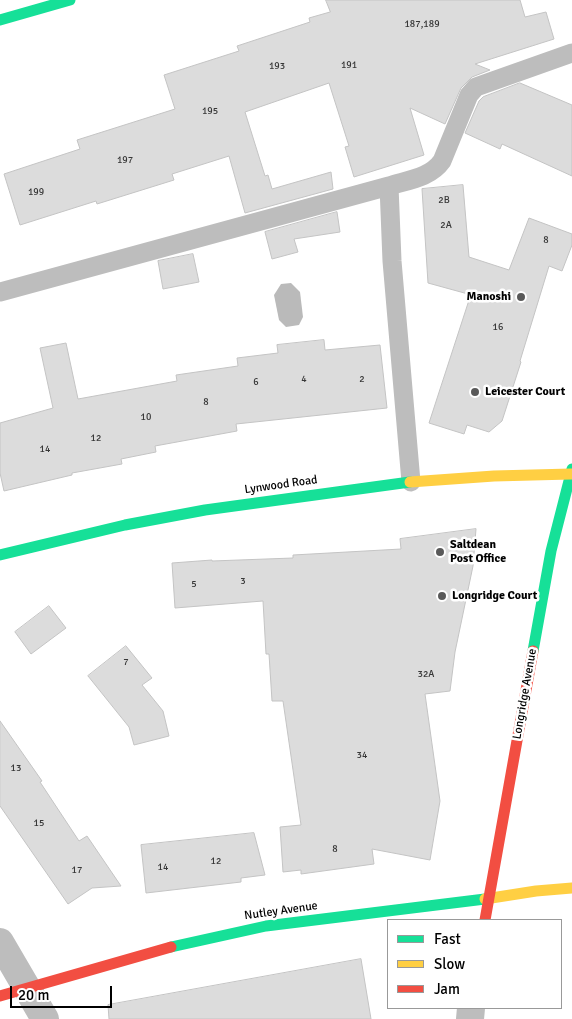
<!DOCTYPE html>
<style>
body{margin:0}
#map{position:relative;width:572px;height:1019px;overflow:hidden;background:#fff;font-family:Signika,sans-serif}
canvas{display:block}
.legend{position:absolute;left:387px;top:919px;width:175px;height:90px;box-sizing:border-box;background:#fff;border:1px solid #999;margin:0;padding:6px 9px;list-style:none;font-size:15px;color:#000}
.legend li{display:flex;align-items:center;gap:10px;height:25px}
.legend b{width:25px;border:1px solid #999}
.scale{position:absolute;left:10px;top:986px;width:102px;height:22px;box-sizing:border-box;border:2px solid #000;border-top:0;padding-left:6px;font-size:15px;line-height:18px;white-space:nowrap;color:#000;-webkit-text-stroke:4px #fff;paint-order:stroke}
</style>
<div id="map">
<canvas width="572" height="1019"></canvas>
<ul class="legend">
<li><b style="height:6px;background:#16e098"></b>Fast</li>
<li><b style="height:6px;background:#ffcf43"></b>Slow</li>
<li><b style="height:6px;background:#f24e42"></b>Jam</li>
</ul>
<div class="scale">20 m</div>
</div>
<script>
const c = document.querySelector('canvas').getContext('2d');
c.lineJoin = 'round';
function fill(path, color) { c.fillStyle = color; c.fill(path, 'evenodd'); }
function trace(path, color, width, dash) { c.strokeStyle = color; c.lineWidth = width; c.lineCap = dash ? 'butt' : 'round'; c.setLineDash(dash || []); c.stroke(path); }
function write(font, color, halo, rows, align = 'center') {
  c.font = font + ' Signika,sans-serif'; c.lineWidth = 5; c.setLineDash([]); c.textBaseline = 'middle'; c.strokeStyle = halo; c.fillStyle = color; for (const [text, x, y, turn = 0] of rows) {
    c.save(); c.translate(x, y); c.rotate((+turn || 0) * Math.PI / 180); c.textAlign = isNaN(turn) ? turn : align; if (halo) c.strokeText(text, 0, 0); c.fillText(text, 0, 0); c.restore();
  }
}
fill(new Path2D(`
 M 291,283 L 300,292 L 303,317 L 299,325 L 286,327 L 279,320 L 274,295 L 281,284 Z`), '#bababa');
const building = new Path2D(`
 M 326,0 L 520,0 L 525,17 L 546,12 L 554,39 L 475,64 L 490,70 L 472,77 L 461,88 L 445,124 L 410,108 L 424,155 L 354,177 L 345,147 L 349,146 L 329,83 L 245,112 L 265,176 L 268,175 L 272,189 L 331,172 L 333,189 L 245,213 L 229,156 L 172,174 L 174,180 L 97,204 L 96,201 L 20,225 L 4,174 L 80,149 L 77,140 L 175,109 L 164,75 L 239,51 L 237,46 L 310,22 L 309,18 L 330,12 Z
 M 520,83 L 572,105 L 572,176 L 502,144 L 500,149 L 465,133 L 479,101 L 483,97 Z
 M 463,185 L 469,257 L 509,270 L 529,218 L 572,234 L 572,245 L 562,271 L 549,266 L 520,361 L 521,362 L 502,421 L 489,432 L 467,425 L 464,434 L 429,423 L 470,297 L 468,296 L 468,294 L 428,283 L 422,189 Z
 M 337,212 L 340,232 L 294,239 L 298,252 L 272,259 L 265,232 Z
 M 193,254 L 199,282 L 163,289 L 158,261 Z
 M 324,340 L 325,350 L 380,345 L 387,408 L 236,424 L 237,431 L 155,446 L 156,452 L 121,459 L 122,464 L 72,473 L 72,475 L 4,491 L 0,473 L 0,423 L 53,408 L 40,348 L 66,343 L 78,399 L 177,381 L 176,375 L 238,366 L 237,358 L 278,353 L 277,345 Z
 M 476,529 L 473,566 L 455,652 L 450,691 L 425,694 L 440,801 L 430,860 L 372,849 L 374,864 L 301,874 L 301,870 L 283,872 L 280,827 L 301,825 L 283,701 L 272,701 L 269,654 L 266,654 L 263,601 L 175,608 L 172,563 L 212,560 L 212,561 L 293,558 L 293,555 L 401,549 L 400,539 Z
 M 49,606 L 66,628 L 31,654 L 15,632 Z
 M 126,646 L 152,678 L 142,685 L 163,711 L 169,736 L 134,745 L 129,727 L 88,676 Z
 M 0,721 L 42,781 L 40,782 L 79,841 L 87,836 L 121,886 L 92,888 L 68,904 L 0,806 Z
 M 254,833 L 265,875 L 241,878 L 241,882 L 146,893 L 141,845 Z
 M 361,959 L 371,1019 L 109,1019 L 108,1005 Z`);
fill(building, '#dcdcdc');
trace(building, '#c4c4c4', 1);
trace(new Path2D(`
 M 0,292 L 389,186
 M 411,482 L 392,261 L 389,186 C 408,180 430,178 442,161 L 469,95 L 476,87 L 572,53`), '#bdbdbd', 19);
trace(new Path2D(`
 M 0,942 L 45,1019
 M 470,1019 L 471,1008`), '#bdbdbd', 28);
trace(new Path2D(`
 M 0,20 L 70,0
 M 0,555 L 125,525 L 205,510 L 410,482
 M 533,651 L 551,551 L 572,469
 M 171,947 L 266,926 L 485,899`), '#16e098', 11);
trace(new Path2D(`
 M 410,482 L 494,476 L 571,474
 M 485,899 L 536,891 L 572,888`), '#ffcf43', 11);
trace(new Path2D(`
 M 485,920 L 533,651
 M 0,996 L 171,947`), '#f24e42', 11);
for (const [x, y, r, color] of [
 [521,297,5,"#595959"],
 [475,392,5,"#595959"],
 [440,552,5,"#595959"],
 [442,596,5,"#595959"]
]) { const dot = new Path2D(); dot.arc(x, y, r, 0, 2 * Math.PI); c.fillStyle = color; c.fill(dot); trace(dot, '#fff', 2); }
write('10px', '#373737', null, [
 ["187,189",422,24],
 ["191",349,65],
 ["193",277,66],
 ["195",210,111],
 ["197",125,160],
 ["199",36,192],
 ["2B",444,200],
 ["2A",446,225],
 ["8",546,240],
 ["16",498,327],
 ["4",304,379],
 ["2",362,379],
 ["6",256,382],
 ["8",206,402],
 ["10",146,417],
 ["12",96,438],
 ["14",45,449],
 ["3",243,581],
 ["5",194,584],
 ["7",126,662],
 ["32A",426,674],
 ["34",362,755],
 ["13",16,768],
 ["15",39,823],
 ["8",335,849],
 ["12",216,861],
 ["14",163,867],
 ["17",77,870]
]);
write('bold 12px', '#000', '#fff', [
 ["Manoshi",511,297,"right"],
 ["Leicester Court",485,392],
 ["Saltdean",450,545],
 ["Post Office",450,559],
 ["Longridge Court",452,596]
], 'left');
write('12px', '#000', '#fff', [
 ["Lynwood Road",281,485,-8],
 ["Longridge Avenue",525,694,-80],
 ["Nutley Avenue",281,911,-8]
]);
</script>
